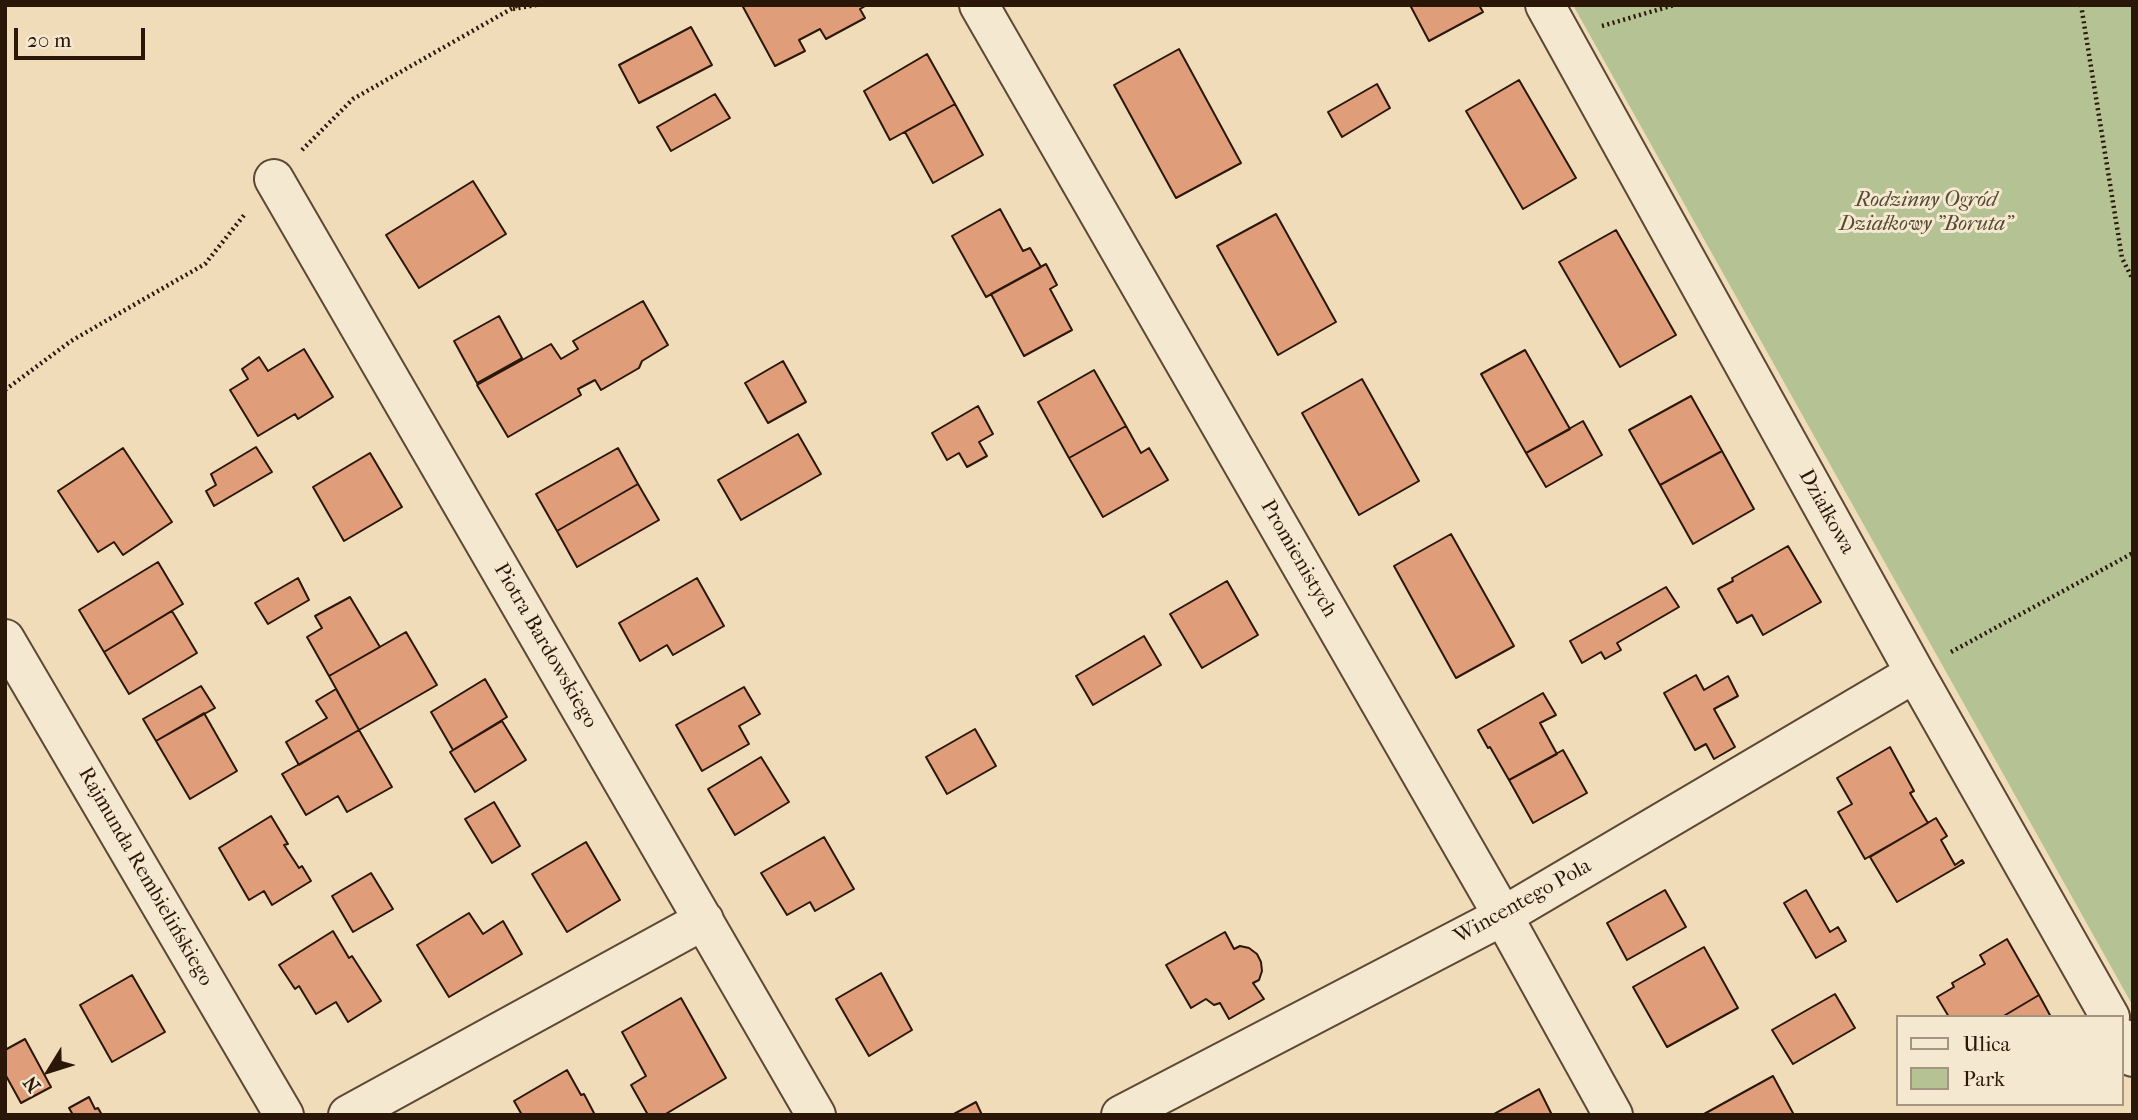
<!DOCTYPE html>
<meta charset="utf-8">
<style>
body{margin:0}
#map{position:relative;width:2138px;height:1120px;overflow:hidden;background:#f0dcb8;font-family:"IM FELL French Canon",serif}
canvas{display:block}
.frame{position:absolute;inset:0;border:7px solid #2b1708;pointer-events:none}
.legend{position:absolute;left:1896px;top:1015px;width:228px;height:91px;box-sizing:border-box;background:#f5e8d1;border:2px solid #a49481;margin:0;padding:9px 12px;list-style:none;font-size:21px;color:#2b1708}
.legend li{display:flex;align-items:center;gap:14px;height:35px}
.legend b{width:35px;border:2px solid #a49481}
.north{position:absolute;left:14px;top:1036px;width:70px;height:70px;-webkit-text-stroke:5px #f5e8d1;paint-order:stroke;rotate:232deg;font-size:19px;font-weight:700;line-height:28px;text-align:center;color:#2b1708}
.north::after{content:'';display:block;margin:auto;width:24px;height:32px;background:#2b1708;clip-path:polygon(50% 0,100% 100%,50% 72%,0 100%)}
.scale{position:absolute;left:14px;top:28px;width:131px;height:32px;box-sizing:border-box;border:4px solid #2b1708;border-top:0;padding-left:9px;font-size:21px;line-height:24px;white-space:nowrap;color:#2b1708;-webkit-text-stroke:5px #f5e8d1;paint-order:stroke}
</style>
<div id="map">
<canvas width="2138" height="1120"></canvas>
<div class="frame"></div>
<ul class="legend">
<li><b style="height:9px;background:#f5e8d1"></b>Ulica</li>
<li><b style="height:19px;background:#b5c293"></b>Park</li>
</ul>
<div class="north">N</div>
<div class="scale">20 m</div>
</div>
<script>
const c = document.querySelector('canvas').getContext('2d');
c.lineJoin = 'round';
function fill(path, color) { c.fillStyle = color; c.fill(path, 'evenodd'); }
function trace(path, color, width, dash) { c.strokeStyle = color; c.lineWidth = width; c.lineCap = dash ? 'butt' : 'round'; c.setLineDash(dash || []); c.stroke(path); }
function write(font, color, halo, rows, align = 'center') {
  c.font = font + ' "IM FELL French Canon",serif'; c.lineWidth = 6; c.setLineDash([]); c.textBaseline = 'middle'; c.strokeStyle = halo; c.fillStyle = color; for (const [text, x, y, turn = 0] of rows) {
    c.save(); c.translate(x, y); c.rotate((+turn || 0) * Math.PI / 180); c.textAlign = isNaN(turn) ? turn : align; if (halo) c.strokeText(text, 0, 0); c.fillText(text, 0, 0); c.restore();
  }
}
fill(new Path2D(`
 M 1573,5 L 2133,5 L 2133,1006 Z`), '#b5c293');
const building = new Path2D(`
 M 742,5 L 867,5 L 860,9 L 865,18 L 826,39 L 820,29 L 799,40 L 805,51 L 775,66 Z
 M 1410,5 L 1479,5 L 1483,12 L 1429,41 Z
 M 691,27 L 712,65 L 639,103 L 619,65 Z
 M 1179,49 L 1241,163 L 1176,198 L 1114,85 Z
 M 927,54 L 955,104 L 890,140 L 864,91 Z
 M 1519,80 L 1576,178 L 1523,209 L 1466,111 Z
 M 1377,84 L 1390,108 L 1342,137 L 1328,112 Z
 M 715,94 L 730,118 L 671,151 L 657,127 Z
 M 955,104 L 983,155 L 933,183 L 905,132 Z
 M 473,181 L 506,234 L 419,288 L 386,235 Z
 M 1000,209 L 1023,251 L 1030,248 L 1041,267 L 986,297 L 952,236 Z
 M 1276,214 L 1336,322 L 1278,355 L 1217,246 Z
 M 1616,230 L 1676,335 L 1620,367 L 1559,262 Z
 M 1046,264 L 1057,285 L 1050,289 L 1072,330 L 1024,356 L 991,294 Z
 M 643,301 L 668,345 L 642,361 L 639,368 L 601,390 L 595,380 L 578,389 L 581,395 L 508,437 L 477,385 L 551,344 L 561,359 L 578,349 L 573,341 Z
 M 499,316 L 522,358 L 477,383 L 454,341 Z
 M 304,349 L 333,397 L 298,419 L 295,414 L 258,436 L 230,390 L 248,379 L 242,369 L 259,357 L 268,371 Z
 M 1525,350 L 1570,429 L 1526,453 L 1481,374 Z
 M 783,361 L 806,402 L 768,423 L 745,383 Z
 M 1094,370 L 1126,426 L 1069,458 L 1038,402 Z
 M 1362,379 L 1419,481 L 1359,515 L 1302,413 Z
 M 1691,396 L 1722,451 L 1660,485 L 1629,430 Z
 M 978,406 L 993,434 L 979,442 L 987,456 L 967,467 L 959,453 L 947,460 L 932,433 Z
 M 1583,421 L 1602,455 L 1546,487 L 1526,453 Z
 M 1126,426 L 1141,453 L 1149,448 L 1168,480 L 1103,517 L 1069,458 Z
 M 798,434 L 821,474 L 741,520 L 718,480 Z
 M 256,447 L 272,472 L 214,506 L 206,491 L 216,485 L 211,474 Z
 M 123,448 L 172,522 L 123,555 L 114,542 L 98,552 L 58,491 Z
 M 618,448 L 638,484 L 557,531 L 536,494 Z
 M 1722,451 L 1754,509 L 1693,544 L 1660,485 Z
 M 370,453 L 402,507 L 344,541 L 313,487 Z
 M 638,484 L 659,520 L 577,567 L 557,531 Z
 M 1451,534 L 1514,646 L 1456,678 L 1394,566 Z
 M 1788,546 L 1821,602 L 1763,635 L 1752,615 L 1737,623 L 1718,589 L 1733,581 L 1732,578 Z
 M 158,562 L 183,604 L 104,652 L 79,610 Z
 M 298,578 L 309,600 L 268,624 L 255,603 Z
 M 697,578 L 724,626 L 673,655 L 667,645 L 640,661 L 619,623 Z
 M 1227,581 L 1258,635 L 1202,668 L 1170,614 Z
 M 1666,587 L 1679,607 L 1617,643 L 1621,650 L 1605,659 L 1601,652 L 1582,663 L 1570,641 Z
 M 350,597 L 380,647 L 329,676 L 307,637 L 322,628 L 315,616 Z
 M 172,611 L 197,653 L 129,694 L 104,652 Z
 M 406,632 L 437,685 L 359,730 L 329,676 Z
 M 1144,636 L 1161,665 L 1093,705 L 1076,676 Z
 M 1696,675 L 1704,690 L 1728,676 L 1738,696 L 1714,709 L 1735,747 L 1714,759 L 1706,744 L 1695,750 L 1664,693 Z
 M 485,679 L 507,717 L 453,750 L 431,712 Z
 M 201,686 L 215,708 L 156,741 L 143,719 Z
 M 744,687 L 760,714 L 739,726 L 749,744 L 702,771 L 676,725 Z
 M 336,689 L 359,730 L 299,765 L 286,742 L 327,718 L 316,701 Z
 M 1543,693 L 1556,715 L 1540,723 L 1557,754 L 1509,780 L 1490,747 L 1488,748 L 1478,730 Z
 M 204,713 L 237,771 L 190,799 L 156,741 Z
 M 502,721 L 526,760 L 475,792 L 450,752 Z
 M 975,729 L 996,766 L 947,794 L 926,757 Z
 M 359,730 L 392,787 L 347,812 L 338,796 L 306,815 L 282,774 Z
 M 1890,747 L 1914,791 L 1910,793 L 1928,823 L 1865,859 L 1838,812 L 1852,804 L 1837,778 Z
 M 1563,750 L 1587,793 L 1533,823 L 1509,780 Z
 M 761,757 L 789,802 L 735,835 L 708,789 Z
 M 494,802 L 520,846 L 492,863 L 465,819 Z
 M 271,816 L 288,844 L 284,845 L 299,868 L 302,866 L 311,881 L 272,905 L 264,891 L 249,900 L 219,848 Z
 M 1936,818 L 1947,836 L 1941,840 L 1955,865 L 1962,860 L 1964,863 L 1897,902 L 1870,857 Z
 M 824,837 L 854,889 L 815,911 L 810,902 L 787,915 L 761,873 Z
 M 586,842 L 620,900 L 567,932 L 532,874 Z
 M 371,873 L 393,909 L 353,932 L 332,896 Z
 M 1665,890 L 1686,927 L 1627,960 L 1607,923 Z
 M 1806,890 L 1830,932 L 1838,927 L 1846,941 L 1816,958 L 1784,903 Z
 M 469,913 L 483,934 L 503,921 L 522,954 L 449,997 L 417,945 Z
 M 333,931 L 349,958 L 352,956 L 381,1001 L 348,1022 L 336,1002 L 316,1014 L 299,986 L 295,989 L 279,965 Z
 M 1225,932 L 1234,949 L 1240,946 L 1249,948 L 1257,954 L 1261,962 L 1262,971 L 1259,980 L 1253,983 L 1264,999 L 1229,1019 L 1220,1003 L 1214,1005 L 1206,999 L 1191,1008 L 1166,965 Z
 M 2007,939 L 2039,995 L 2002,1017 L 1949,1017 L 1937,997 L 1954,987 L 1952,983 L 1985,964 L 1980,955 Z
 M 1704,947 L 1738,1008 L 1667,1047 L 1633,987 Z
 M 881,973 L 912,1030 L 869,1056 L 836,999 Z
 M 132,975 L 165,1032 L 112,1062 L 80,1005 Z
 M 1835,994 L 1855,1028 L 1793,1064 L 1772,1030 Z
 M 2039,995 L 2051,1017 L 2002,1017 Z
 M 681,998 L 726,1078 L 664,1115 L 648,1115 L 631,1085 L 646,1076 L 622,1032 Z
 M 25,1039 L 51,1087 L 21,1103 L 5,1074 L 5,1050 Z
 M 567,1070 L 581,1095 L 584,1094 L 595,1115 L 522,1115 L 514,1101 Z
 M 1773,1076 L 1794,1115 L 1704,1115 L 1704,1114 Z
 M 1539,1089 L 1552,1115 L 1492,1115 Z
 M 89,1097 L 95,1109 L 98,1108 L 102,1115 L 73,1115 L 69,1108 Z
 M 976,1102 L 982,1115 L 952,1115 Z`);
fill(building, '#df9d7a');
trace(building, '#2b1708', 2);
const minor = new Path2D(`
 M 979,5 L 1503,916 L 1613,1115
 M 1545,5 L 1915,673 L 2110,1017
 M 274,179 L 816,1115
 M 5,639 L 284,1115
 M 2122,1038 L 2133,1057
 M 348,1115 L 704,920
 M 1121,1115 L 1503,916 L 1915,673`);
trace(minor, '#5c4834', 42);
trace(new Path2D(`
 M 2081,5 L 2122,258 L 2133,280
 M 513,9 L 536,5
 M 1602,26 L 1674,5
 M 302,150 L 353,99 L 518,5
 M 5,390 L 71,341 L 205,264 L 245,214
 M 1951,652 L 2133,553`), '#2b1708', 4.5, [2, 3.5]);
trace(minor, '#f5e8d1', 38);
write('italic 21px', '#544a32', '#f5e8d1', [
 ["Rodzinny Ogród",1926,201],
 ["Działkowy \"Boruta\"",1926,225]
]);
write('21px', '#2b1708', '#f5e8d1', [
 ["Działkowa",1826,512,61],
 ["Promienistych",1298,559,60],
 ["Piotra Bardowskiego",545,646,60],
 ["Rajmunda Rembielińskiego",145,877,60],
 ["Wincentego Pola",1523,902,-29]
]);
</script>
